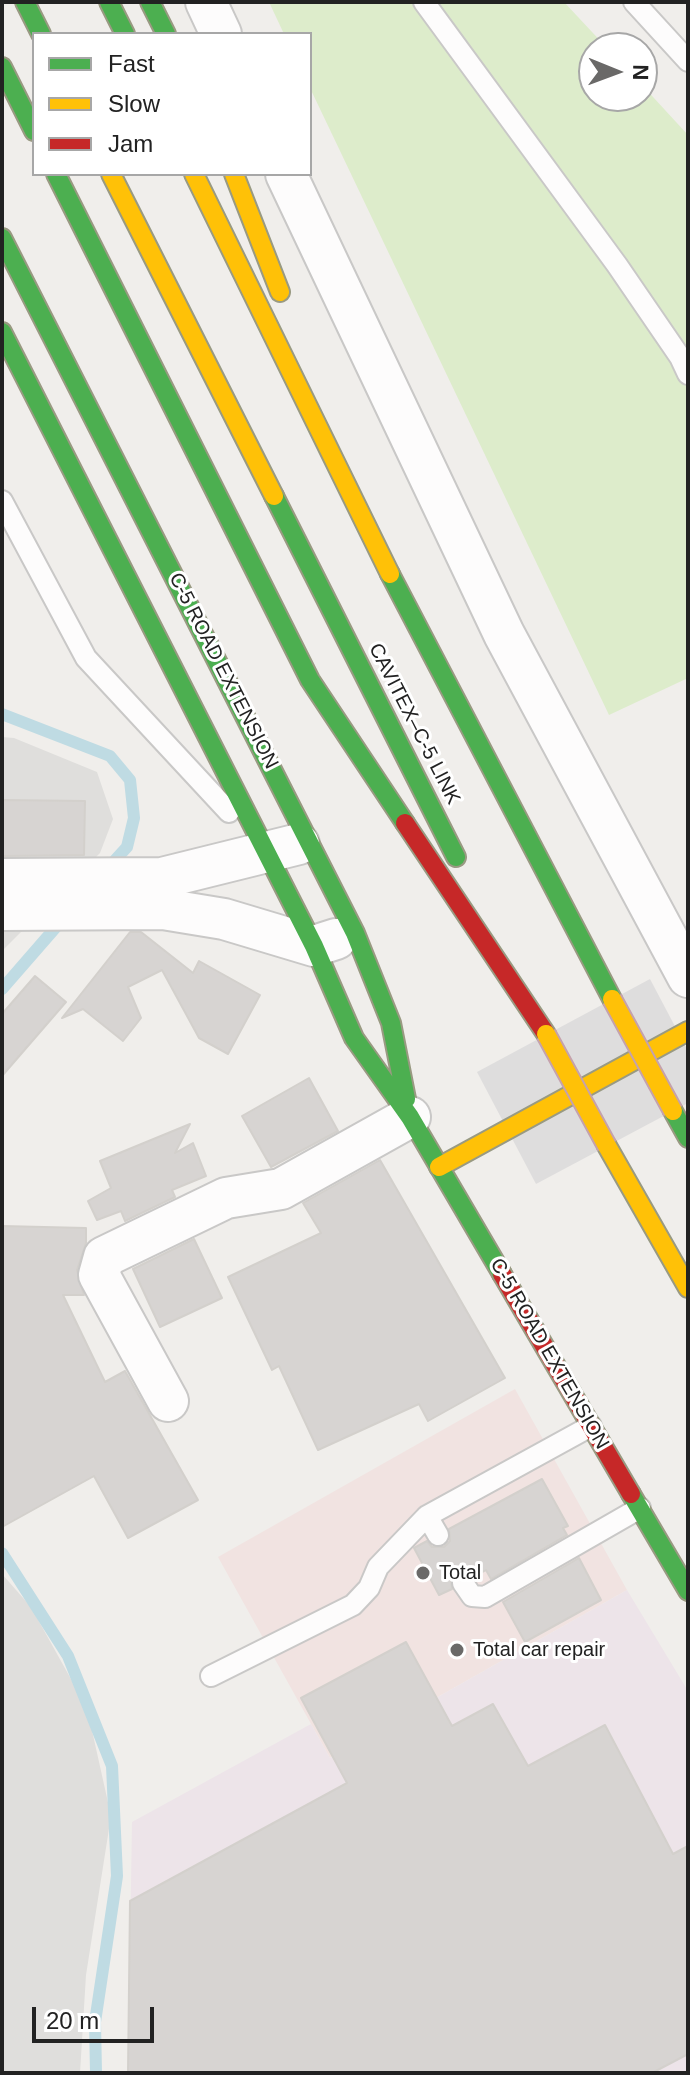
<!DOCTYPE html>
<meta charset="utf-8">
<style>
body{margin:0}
#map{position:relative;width:690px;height:2075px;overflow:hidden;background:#f0eeeb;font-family:Helvetica,sans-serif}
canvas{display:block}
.frame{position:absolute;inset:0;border:4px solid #222;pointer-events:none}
.legend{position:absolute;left:32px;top:32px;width:280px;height:144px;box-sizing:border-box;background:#fff;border:2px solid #a7a7a7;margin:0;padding:10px 14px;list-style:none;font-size:24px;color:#222}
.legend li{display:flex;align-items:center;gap:16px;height:40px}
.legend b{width:40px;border:2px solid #a7a7a7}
.north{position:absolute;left:578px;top:32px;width:80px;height:80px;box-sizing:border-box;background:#fff;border:2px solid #a7a7a7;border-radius:50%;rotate:91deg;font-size:22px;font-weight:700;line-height:32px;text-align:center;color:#222}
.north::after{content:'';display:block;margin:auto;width:28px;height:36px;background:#6a6968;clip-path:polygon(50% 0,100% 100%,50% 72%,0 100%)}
.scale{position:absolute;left:32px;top:2007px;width:122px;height:36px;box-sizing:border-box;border:4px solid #222;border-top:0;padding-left:10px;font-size:24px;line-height:28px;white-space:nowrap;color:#222;-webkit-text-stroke:6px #fff;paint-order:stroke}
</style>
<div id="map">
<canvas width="690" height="2075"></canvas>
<div class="frame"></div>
<ul class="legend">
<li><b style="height:10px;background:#4caf50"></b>Fast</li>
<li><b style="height:10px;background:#ffc107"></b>Slow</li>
<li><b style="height:10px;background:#c62828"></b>Jam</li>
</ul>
<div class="north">N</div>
<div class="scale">20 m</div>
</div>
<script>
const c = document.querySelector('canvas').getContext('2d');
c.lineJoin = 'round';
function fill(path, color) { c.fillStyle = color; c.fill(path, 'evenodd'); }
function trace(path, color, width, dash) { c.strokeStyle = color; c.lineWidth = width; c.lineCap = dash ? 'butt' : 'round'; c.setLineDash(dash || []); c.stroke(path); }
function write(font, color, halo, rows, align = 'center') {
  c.font = font + ' Helvetica,sans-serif'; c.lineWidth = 6; c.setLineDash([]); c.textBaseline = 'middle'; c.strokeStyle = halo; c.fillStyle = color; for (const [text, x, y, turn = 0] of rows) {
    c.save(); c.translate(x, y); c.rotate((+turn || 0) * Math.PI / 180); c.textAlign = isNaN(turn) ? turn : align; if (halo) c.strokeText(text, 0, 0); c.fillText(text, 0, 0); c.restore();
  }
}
fill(new Path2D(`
 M 2,737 L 14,738 L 97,772 L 113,819 L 100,853 L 2,951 Z
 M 2,1574 L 31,1607 L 87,1708 L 111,1816 L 86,1975 L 80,2073 L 2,2073 Z`), '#dfdedc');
fill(new Path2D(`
 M 515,1389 L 627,1590 L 330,1758 L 218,1557 Z`), '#f1e3e1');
fill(new Path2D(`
 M 627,1590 L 688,1691 L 688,2073 L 128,2073 L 132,1822 L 311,1724 L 330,1758 Z`), '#ede4e9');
fill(new Path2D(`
 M 269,2 L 564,2 L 607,48 L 594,48 L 594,96 L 642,96 L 642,85 L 688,135 L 688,678 L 609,715 L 310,88 L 310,34 L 284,34 Z`), '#ddeccb');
fill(new Path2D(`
 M 650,979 L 688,1051 L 688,1103 L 536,1184 L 477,1072 Z`), '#dedddd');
trace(new Path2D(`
 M 2,714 L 110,756 L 130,780 L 134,818 L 127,847 L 107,869
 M 2,989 L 63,919
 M 2,1553 L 68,1656 L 112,1766 L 117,1876 L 95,2022 L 96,2073`), '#bfdbe3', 12);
const building = new Path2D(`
 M 2,800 L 85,801 L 84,855 L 2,856 Z
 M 130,932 L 141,932 L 193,973 L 199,961 L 260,995 L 228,1054 L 199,1038 L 162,970 L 128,987 L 141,1018 L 123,1041 L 83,1009 L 62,1018 Z
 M 35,976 L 66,1002 L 2,1076 L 2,1014 Z
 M 309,1078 L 338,1131 L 271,1167 L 242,1116 Z
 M 190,1124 L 175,1153 L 193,1143 L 206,1176 L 172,1190 L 175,1197 L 125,1221 L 121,1211 L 97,1220 L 88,1201 L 111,1188 L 100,1161 Z
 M 380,1160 L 505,1378 L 428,1421 L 419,1404 L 318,1450 L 279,1366 L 272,1370 L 228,1277 L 321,1233 L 303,1203 Z
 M 2,1226 L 86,1228 L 86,1243 L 77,1270 L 84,1295 L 63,1295 L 105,1382 L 125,1371 L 198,1500 L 128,1538 L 94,1476 L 2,1527 Z
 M 194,1239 L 222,1298 L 160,1327 L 133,1269 Z
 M 542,1479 L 568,1526 L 563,1528 L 567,1535 L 491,1579 L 486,1570 L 474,1577 L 468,1571 L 456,1572 L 451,1578 L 452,1589 L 439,1595 L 414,1548 L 427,1541 L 432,1547 L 444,1547 L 450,1541 L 449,1529 Z
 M 579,1558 L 601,1600 L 525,1642 L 503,1602 Z
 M 406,1642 L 452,1726 L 493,1704 L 528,1766 L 605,1725 L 673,1854 L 688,1846 L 688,2054 L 652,2073 L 128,2073 L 130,1901 L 347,1783 L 301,1698 Z`);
fill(building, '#d7d4d2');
trace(building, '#d3d0cc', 2);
const lane = new Path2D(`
 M 424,2 L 617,265 L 680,357 L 688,374
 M 634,2 L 688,61
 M 2,501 L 86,658 L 229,812
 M 438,1535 L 427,1516 L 591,1426
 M 463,1583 L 472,1596 L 485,1597 L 640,1508
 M 211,1676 L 353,1605 L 369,1588 L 378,1567 L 427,1516`);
const street = new Path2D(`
 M 206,2 L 221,34
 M 286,174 L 504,634 L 688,977
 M 2,879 L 162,878 L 299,844
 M 2,910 L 163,909 L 224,919 L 314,946 L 336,939
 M 168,1401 L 99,1275 L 104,1257 L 226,1198 L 281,1189 L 410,1117`);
const fast = new Path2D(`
 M 25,2 L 41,34
 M 109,2 L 125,34
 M 150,2 L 166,34
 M 2,67 L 34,131
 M 56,174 L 310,680 L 405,823
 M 2,238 L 355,933 L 391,1023 L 406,1099
 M 2,332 L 314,946 L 354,1038 L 410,1117 L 502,1274
 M 274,496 L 456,857
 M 390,574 L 612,999
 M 673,1111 L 688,1138
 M 631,1494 L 688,1591`);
const slow = new Path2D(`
 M 111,174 L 274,496
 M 194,174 L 390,574
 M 234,174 L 280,292
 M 607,1146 L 688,1288
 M 439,1167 L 688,1031`);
const jam = new Path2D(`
 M 405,823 L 546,1034
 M 502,1274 L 631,1494`);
trace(lane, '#c9c8c7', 24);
trace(street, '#c9c8c7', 44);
trace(fast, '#999a82', 22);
trace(slow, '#999a82', 22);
trace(jam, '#999a82', 22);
trace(lane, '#fdfcfc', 20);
trace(street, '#fdfcfc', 40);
trace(fast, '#4caf50', 18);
trace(slow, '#ffc107', 18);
trace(jam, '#c62828', 18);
const slowBridge = new Path2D(`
 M 612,999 L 673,1111
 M 546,1034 L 607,1146`);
trace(slowBridge, '#c5a2ac', 22, []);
trace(slowBridge, '#ffc107', 18);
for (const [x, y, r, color] of [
 [423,1573,8,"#6a6968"],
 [457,1650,8,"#6a6968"]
]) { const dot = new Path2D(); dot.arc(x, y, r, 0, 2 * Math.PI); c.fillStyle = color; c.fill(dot); trace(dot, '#fff', 3); }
write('20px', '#222', '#fff', [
 ["C-5 ROAD EXTENSION",223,671,63],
 ["CAVITEX–C-5 LINK",414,724,63],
 ["C-5 ROAD EXTENSION",549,1354,60]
]);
write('20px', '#222', '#fff', [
 ["Total",439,1573],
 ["Total car repair",473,1650]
], 'left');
</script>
